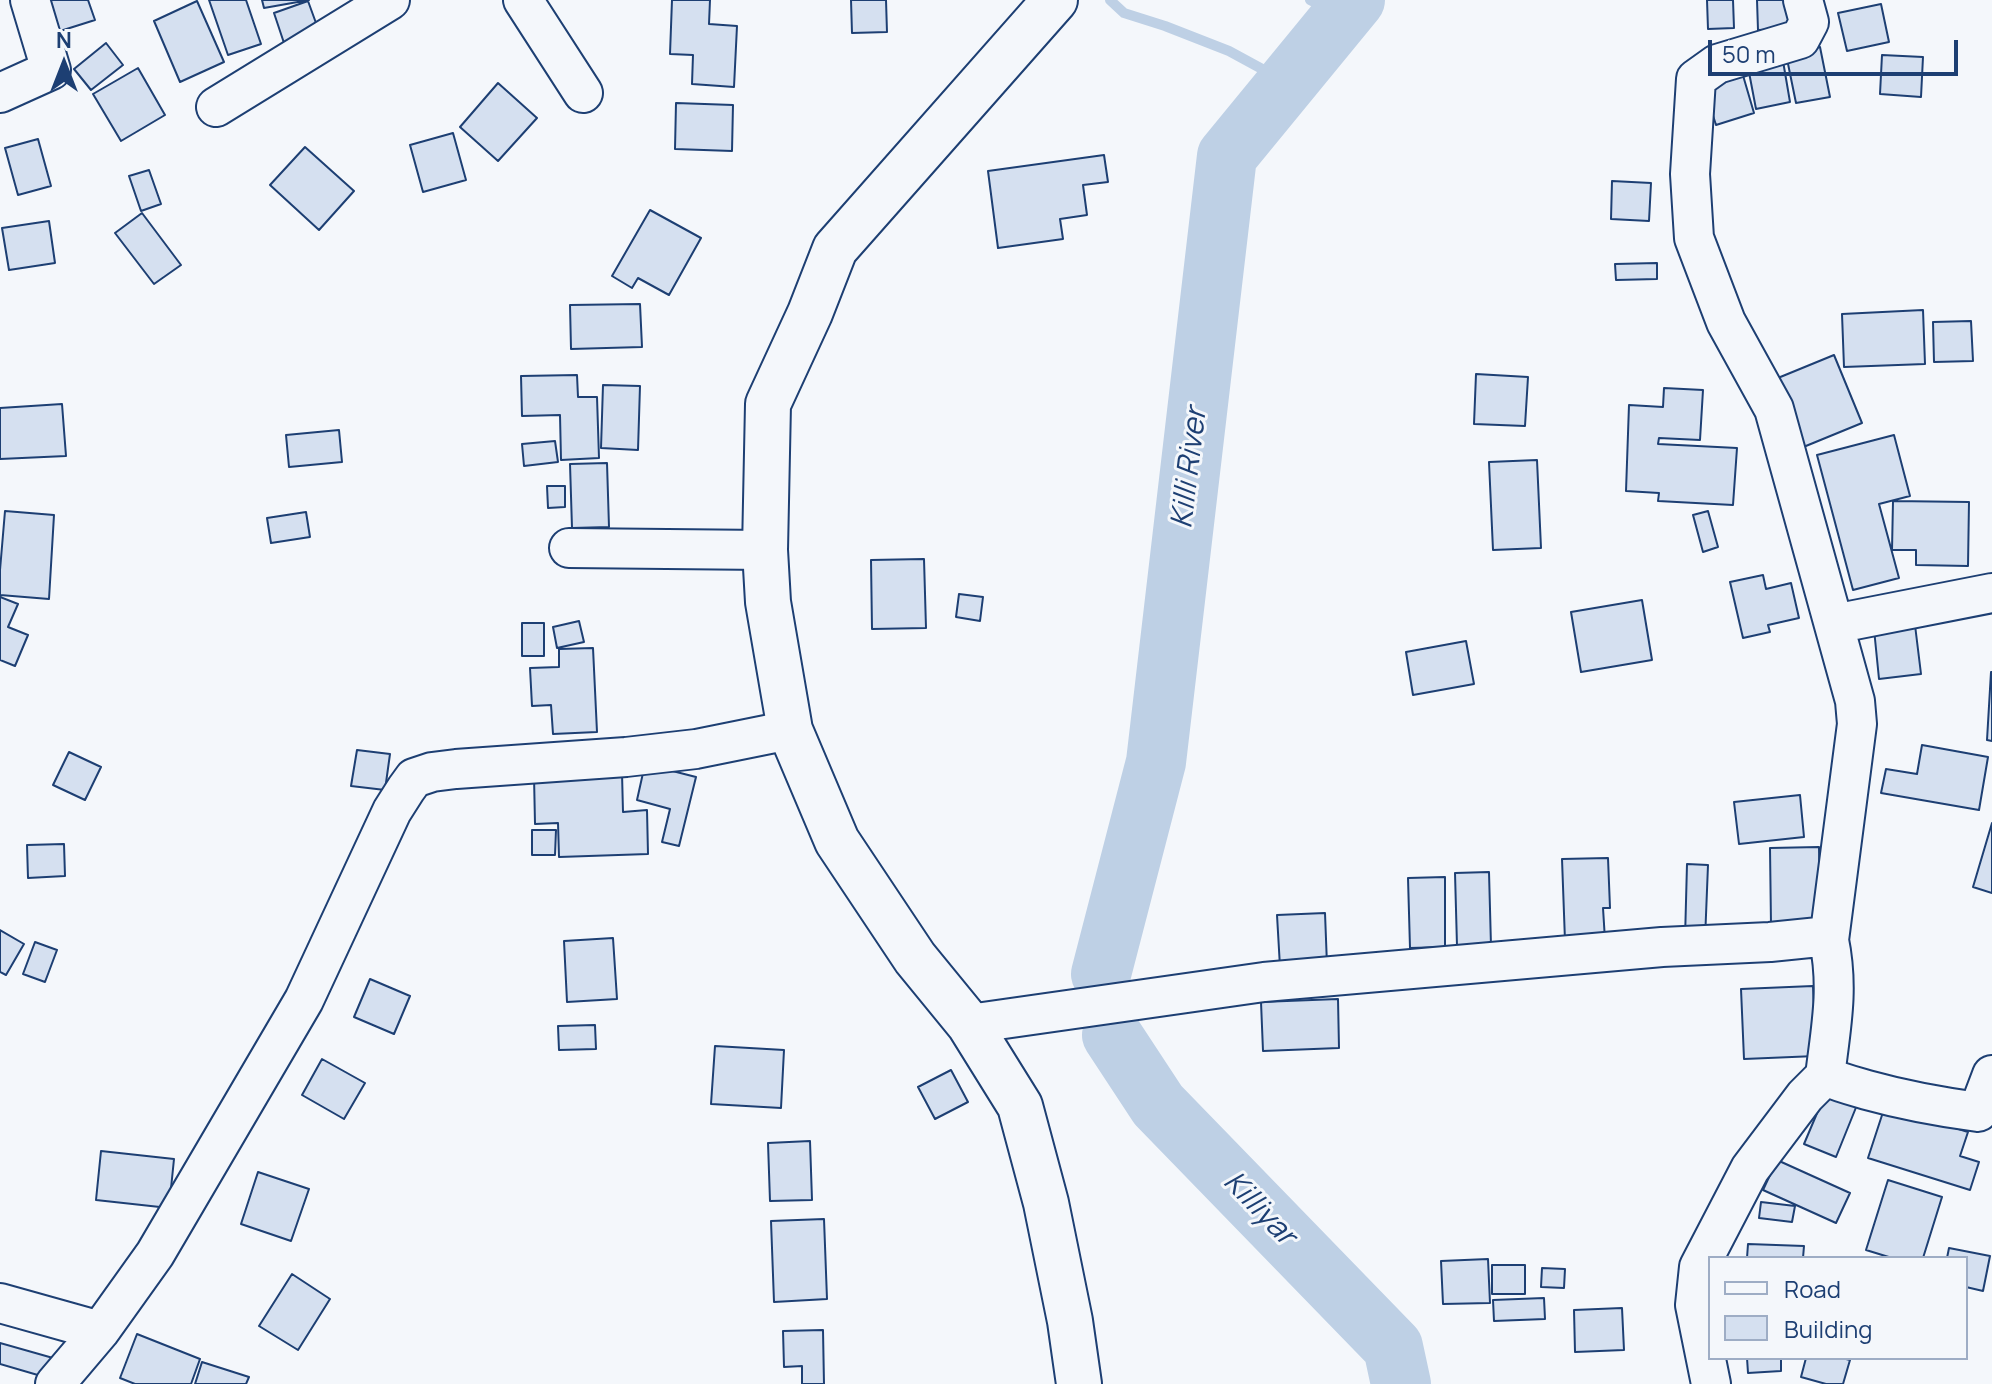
<!DOCTYPE html>
<style>
body{margin:0}
#map{position:relative;width:1992px;height:1384px;overflow:hidden;background:#f4f7fb;font-family:Manrope,sans-serif}
canvas{display:block}
.legend{position:absolute;left:1708px;top:1256px;width:260px;height:104px;box-sizing:border-box;background:#f4f7fb;border:2px solid #9eadc5;margin:0;padding:10px 14px;list-style:none;font-size:24px;color:#1d3f73}
.legend li{display:flex;align-items:center;gap:16px;height:40px}
.legend b{width:40px;border:2px solid #9eadc5}
.north{position:absolute;left:24px;top:24px;width:80px;height:80px;-webkit-text-stroke:6px #f4f7fb;paint-order:stroke;rotate:0deg;font-size:22px;font-weight:700;line-height:32px;text-align:center;color:#1d3f73}
.north::after{content:'';display:block;margin:auto;width:28px;height:36px;background:#1d3f73;clip-path:polygon(50% 0,100% 100%,50% 72%,0 100%)}
.scale{position:absolute;left:1708px;top:40px;width:250px;height:36px;box-sizing:border-box;border:4px solid #1d3f73;border-top:0;padding-left:10px;font-size:24px;line-height:28px;white-space:nowrap;color:#1d3f73;-webkit-text-stroke:6px #f4f7fb;paint-order:stroke}
</style>
<div id="map">
<canvas width="1992" height="1384"></canvas>
<ul class="legend">
<li><b style="height:10px;background:#f4f7fb"></b>Road</li>
<li><b style="height:22px;background:#d5e0f0"></b>Building</li>
</ul>
<div class="north">N</div>
<div class="scale">50 m</div>
</div>
<script>
const c = document.querySelector('canvas').getContext('2d');
c.lineJoin = 'round';
function trace(path, color, width, dash) { c.strokeStyle = color; c.lineWidth = width; c.lineCap = dash ? 'butt' : 'round'; c.setLineDash(dash || []); c.stroke(path); }
function fill(path, color) { c.fillStyle = color; c.fill(path, 'evenodd'); }
function write(font, color, halo, rows, align = 'center') {
  c.font = font + ' Manrope,sans-serif'; c.lineWidth = 6; c.setLineDash([]); c.textBaseline = 'middle'; c.strokeStyle = halo; c.fillStyle = color; for (const [text, x, y, turn = 0] of rows) {
    c.save(); c.translate(x, y); c.rotate((+turn || 0) * Math.PI / 180); c.textAlign = isNaN(turn) ? turn : align; if (halo) c.strokeText(text, 0, 0); c.fillText(text, 0, 0); c.restore();
  }
}
trace(new Path2D(`
 M 1110,0 L 1124,13 L 1165,26 L 1229,51 L 1286,82
 M 1310,0 L 1342,16`), '#bed0e5', 10);
trace(new Path2D(`
 M 1101,974 L 1156,762 L 1227,156 L 1355,0
 M 1112,1035 L 1158,1105 L 1393,1347 L 1401,1384`), '#bed0e5', 60);
const building = new Path2D(`
 M 47,0 L 88,0 L 95,20 L 57,32 Z
 M 209,0 L 246,0 L 261,44 L 228,55 Z
 M 262,0 L 309,0 L 264,8 Z
 M 672,0 L 710,0 L 709,24 L 737,26 L 734,87 L 692,84 L 693,55 L 670,54 Z
 M 851,0 L 886,0 L 887,32 L 852,33 Z
 M 1707,0 L 1733,0 L 1734,28 L 1708,29 Z
 M 1757,0 L 1791,0 L 1792,29 L 1758,30 Z
 M 197,1 L 224,62 L 180,82 L 154,21 Z
 M 308,1 L 320,34 L 285,46 L 274,13 Z
 M 1881,4 L 1889,42 L 1847,51 L 1838,13 Z
 M 106,43 L 123,65 L 91,90 L 74,69 Z
 M 1820,47 L 1830,97 L 1796,103 L 1786,54 Z
 M 1882,55 L 1923,57 L 1921,97 L 1880,94 Z
 M 1783,61 L 1790,102 L 1756,109 L 1748,67 Z
 M 138,68 L 165,115 L 121,141 L 93,94 Z
 M 1742,72 L 1754,113 L 1716,125 L 1703,84 Z
 M 498,83 L 537,118 L 498,161 L 460,127 Z
 M 676,103 L 733,105 L 732,151 L 675,149 Z
 M 453,133 L 466,180 L 423,192 L 410,145 Z
 M 38,139 L 51,186 L 18,195 L 5,148 Z
 M 305,147 L 354,191 L 319,230 L 270,185 Z
 M 1104,155 L 1108,182 L 1083,185 L 1087,215 L 1060,219 L 1063,239 L 998,248 L 988,171 Z
 M 149,170 L 161,204 L 141,211 L 129,176 Z
 M 1612,181 L 1651,183 L 1649,221 L 1611,219 Z
 M 650,210 L 701,238 L 669,295 L 638,278 L 632,288 L 612,276 Z
 M 142,213 L 181,265 L 154,284 L 115,233 Z
 M 49,221 L 55,263 L 9,270 L 2,228 Z
 M 1657,263 L 1657,279 L 1616,280 L 1615,264 Z
 M 640,304 L 642,347 L 571,349 L 570,305 Z
 M 1923,310 L 1925,364 L 1844,367 L 1842,314 Z
 M 1971,321 L 1973,361 L 1934,362 L 1933,322 Z
 M 1834,355 L 1862,423 L 1801,448 L 1773,380 Z
 M 1476,374 L 1528,377 L 1525,426 L 1474,424 Z
 M 577,375 L 578,397 L 597,397 L 599,458 L 561,460 L 560,415 L 522,416 L 521,376 Z
 M 603,385 L 640,386 L 638,450 L 601,448 Z
 M 1664,388 L 1703,390 L 1700,440 L 1659,438 L 1658,444 L 1737,448 L 1733,505 L 1658,501 L 1659,493 L 1626,491 L 1629,405 L 1663,407 Z
 M 62,404 L 66,456 L 0,459 L 0,408 Z
 M 339,430 L 342,462 L 289,467 L 286,435 Z
 M 1894,435 L 1910,496 L 1879,504 L 1899,578 L 1853,590 L 1817,455 Z
 M 555,441 L 558,462 L 524,466 L 522,444 Z
 M 1537,460 L 1541,548 L 1493,550 L 1489,462 Z
 M 607,463 L 609,527 L 572,528 L 570,464 Z
 M 547,486 L 565,486 L 565,507 L 548,508 Z
 M 1893,501 L 1969,502 L 1968,566 L 1916,565 L 1916,550 L 1892,550 Z
 M 5,511 L 54,515 L 49,599 L 0,595 L 0,570 Z
 M 1708,511 L 1718,547 L 1703,552 L 1693,515 Z
 M 306,512 L 310,537 L 271,543 L 267,518 Z
 M 924,559 L 926,628 L 872,629 L 871,560 Z
 M 1763,575 L 1766,589 L 1791,583 L 1799,618 L 1768,625 L 1770,632 L 1743,638 L 1730,582 Z
 M 959,594 L 983,597 L 980,621 L 956,617 Z
 M 0,597 L 18,604 L 8,627 L 28,635 L 15,666 L 0,660 Z
 M 1642,600 L 1652,660 L 1581,672 L 1571,612 Z
 M 579,621 L 584,642 L 557,648 L 553,627 Z
 M 522,623 L 544,623 L 544,656 L 522,656 Z
 M 1915,625 L 1921,674 L 1879,679 L 1874,629 Z
 M 1466,641 L 1474,684 L 1413,695 L 1406,652 Z
 M 593,648 L 597,732 L 553,734 L 551,705 L 532,706 L 530,668 L 559,667 L 559,649 Z
 M 1991,672 L 1992,672 L 1992,741 L 1987,740 Z
 M 1922,745 L 1988,757 L 1979,810 L 1881,793 L 1886,769 L 1917,774 Z
 M 357,750 L 390,754 L 385,790 L 351,786 Z
 M 69,752 L 101,767 L 85,800 L 53,785 Z
 M 645,764 L 696,777 L 679,846 L 662,842 L 670,809 L 637,800 Z
 M 622,773 L 623,812 L 647,810 L 648,854 L 559,857 L 558,823 L 535,824 L 534,776 Z
 M 1800,795 L 1804,837 L 1739,844 L 1734,802 Z
 M 1992,823 L 1992,893 L 1973,887 Z
 M 532,830 L 556,830 L 555,855 L 532,855 Z
 M 64,844 L 65,876 L 28,878 L 27,845 Z
 M 1819,847 L 1820,924 L 1771,925 L 1770,848 Z
 M 1608,858 L 1610,908 L 1603,908 L 1605,940 L 1565,941 L 1562,859 Z
 M 1687,864 L 1708,865 L 1705,940 L 1685,939 Z
 M 1489,872 L 1491,946 L 1457,946 L 1455,873 Z
 M 1445,877 L 1445,947 L 1410,948 L 1408,878 Z
 M 1325,913 L 1327,965 L 1280,967 L 1277,915 Z
 M 0,930 L 24,944 L 6,975 L 0,972 Z
 M 613,938 L 617,999 L 567,1002 L 564,941 Z
 M 35,942 L 57,950 L 45,982 L 23,974 Z
 M 370,979 L 410,996 L 394,1034 L 354,1017 Z
 M 1813,986 L 1816,1056 L 1744,1059 L 1741,989 Z
 M 1338,999 L 1339,1048 L 1263,1051 L 1261,1002 Z
 M 595,1025 L 596,1049 L 559,1050 L 558,1026 Z
 M 715,1046 L 784,1050 L 781,1108 L 711,1104 Z
 M 322,1059 L 365,1083 L 344,1119 L 302,1095 Z
 M 951,1070 L 968,1102 L 935,1119 L 918,1087 Z
 M 1826,1092 L 1857,1105 L 1836,1157 L 1804,1144 Z
 M 1885,1106 L 1968,1132 L 1960,1156 L 1979,1162 L 1970,1190 L 1868,1158 Z
 M 810,1141 L 812,1200 L 770,1201 L 768,1143 Z
 M 101,1151 L 174,1159 L 169,1208 L 96,1200 Z
 M 1777,1160 L 1850,1193 L 1836,1223 L 1763,1190 Z
 M 258,1172 L 309,1189 L 291,1241 L 241,1224 Z
 M 1888,1180 L 1942,1197 L 1923,1258 L 1892,1258 L 1866,1250 Z
 M 1761,1202 L 1795,1206 L 1792,1222 L 1759,1218 Z
 M 824,1219 L 827,1299 L 774,1302 L 771,1221 Z
 M 1748,1244 L 1804,1246 L 1803,1258 L 1747,1258 Z
 M 1949,1248 L 1990,1256 L 1983,1291 L 1966,1287 L 1966,1258 L 1947,1258 Z
 M 1488,1259 L 1490,1303 L 1443,1304 L 1441,1261 Z
 M 1492,1265 L 1525,1265 L 1525,1294 L 1492,1294 Z
 M 1542,1268 L 1565,1269 L 1564,1288 L 1541,1287 Z
 M 292,1274 L 330,1299 L 298,1350 L 259,1326 Z
 M 1544,1298 L 1545,1319 L 1494,1321 L 1493,1300 Z
 M 1622,1308 L 1624,1350 L 1575,1352 L 1574,1310 Z
 M 823,1330 L 824,1384 L 802,1384 L 802,1366 L 784,1367 L 783,1331 Z
 M 137,1334 L 200,1359 L 191,1384 L 135,1384 L 120,1378 Z
 M 0,1343 L 53,1358 L 48,1378 L 0,1364 Z
 M 1747,1358 L 1781,1358 L 1781,1371 L 1748,1373 Z
 M 1806,1358 L 1842,1358 L 1850,1360 L 1843,1384 L 1826,1384 L 1801,1377 Z
 M 202,1362 L 249,1377 L 246,1384 L 195,1384 Z`);
fill(building, '#d5e0f0');
trace(building, '#1d3f73', 2);
const minor = new Path2D(`
 M 523,0 L 583,93
 M 1803,0 L 1809,22 L 1800,39 L 1717,64 L 1696,79 L 1690,174 L 1694,238 L 1726,322 L 1774,409 L 1855,701 L 1857,724 L 1829,940
 M 0,93 L 51,70 L 30,0
 M 216,107 L 390,0
 M 569,548 L 765,550
 M 1834,624 L 1992,593
 M 969,1024 L 1264,982 L 1662,947 L 1770,942 L 1819,937 L 1829,940 C 1839,989 1831,1027 1825,1076
 M 0,1303 L 100,1331
 M 55,1384 L 100,1331 L 155,1254 L 304,1000 L 392,811 L 406,789 L 414,778 L 432,772 L 456,769 L 626,757 L 696,749 L 790,730
 M 1711,1384 L 1695,1305 L 1699,1267 L 1750,1169 L 1805,1096 L 1825,1076 C 1838,1082 1853,1086 1867,1090 C 1903,1100 1941,1107 1978,1112 L 1992,1075`);
const major = new Path2D(`
 M 1055,0 L 835,249 L 810,313 L 768,404 L 765,550 L 768,602 L 790,730 L 837,841 L 915,958 L 969,1024 L 1020,1106 L 1046,1203 L 1070,1321 L 1079,1384`);
trace(minor, '#1d3f73', 42);
trace(major, '#1d3f73', 48);
trace(minor, '#f4f7fb', 38);
trace(major, '#f4f7fb', 44);
write('italic 30px', '#1d3f73', '#f4f7fb', [
 ["Killi River",1190,468,-83],
 ["Killiyar",1259,1209,46]
]);
</script>
